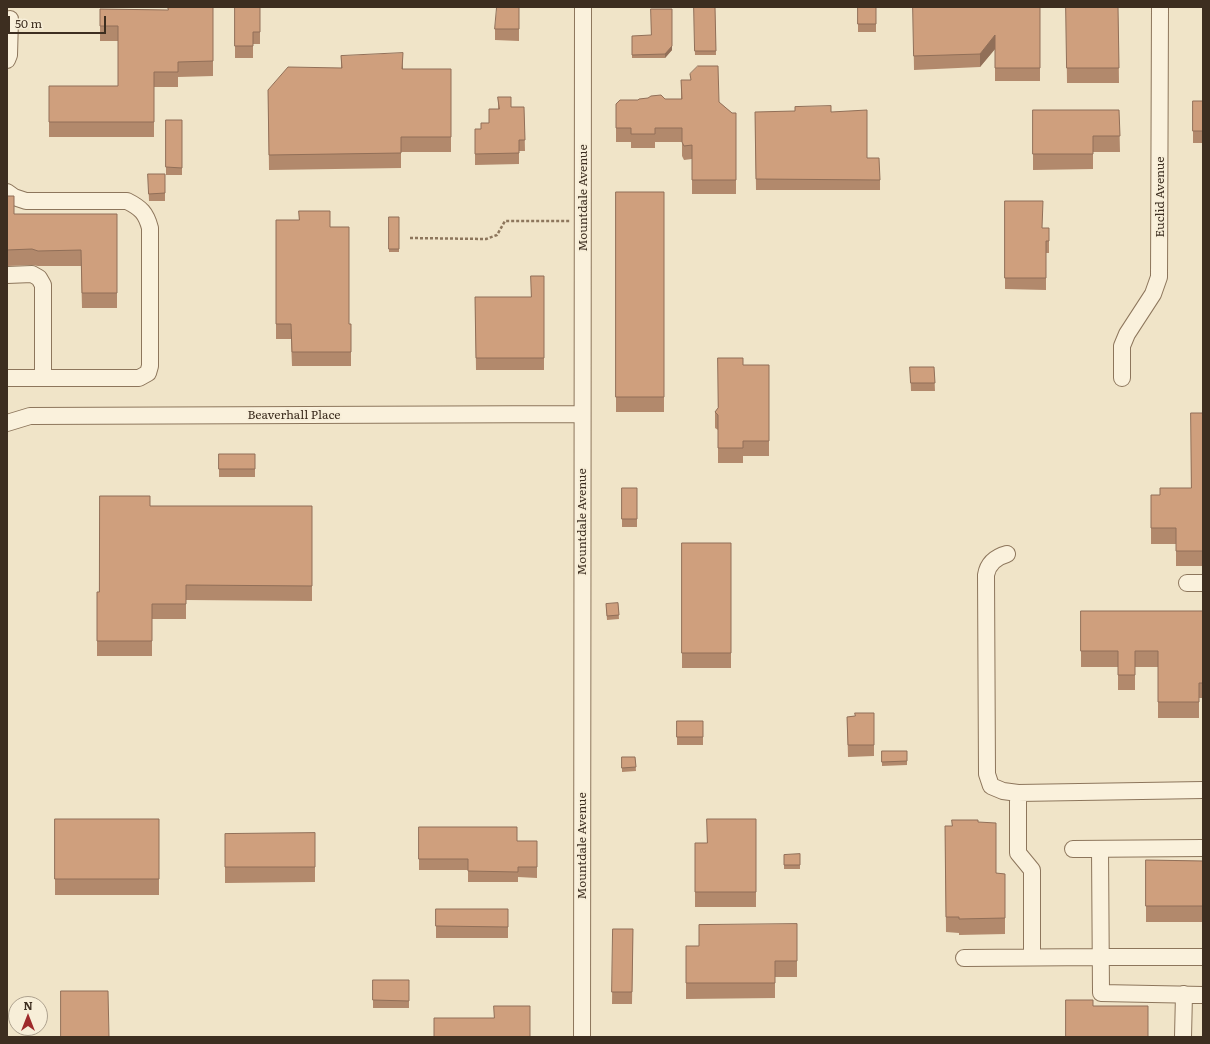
<!DOCTYPE html>
<style>
body{margin:0}
#map{position:relative;width:1210px;height:1044px;overflow:hidden;background:#f0e4c8;font-family:Literata,serif}
canvas{display:block}
.frame{position:absolute;inset:0;border:8px solid #3d2e20;pointer-events:none}
.north{position:absolute;left:8px;top:996px;width:40px;height:40px;box-sizing:border-box;background:#f7eed8;border:1px solid #ada18e;border-radius:50%;rotate:0deg;font-size:11px;font-weight:700;line-height:16px;text-align:center;color:#3d2e20}
.north::after{content:'';display:block;margin:auto;width:14px;height:18px;background:#9e2a2b;clip-path:polygon(50% 0,100% 100%,50% 72%,0 100%)}
.scale{position:absolute;left:8px;top:16px;width:98px;height:18px;box-sizing:border-box;border:2px solid #3d2e20;border-top:0;padding-left:5px;font-size:12px;line-height:14px;white-space:nowrap;color:#3d2e20;-webkit-text-stroke:3px #f7eed8;paint-order:stroke}
</style>
<div id="map">
<canvas width="1210" height="1044"></canvas>
<div class="frame"></div>
<div class="north">N</div>
<div class="scale">50 m</div>
</div>
<script>
const c = document.querySelector('canvas').getContext('2d');
c.lineJoin = 'round';
function trace(path, color, width, dash) { c.strokeStyle = color; c.lineWidth = width; c.lineCap = dash ? 'butt' : 'round'; c.setLineDash(dash || []); c.stroke(path); }
function fill(path, color) { c.fillStyle = color; c.fill(path, 'evenodd'); }
function write(font, color, halo, rows, align = 'center') {
  c.font = font + ' Literata,serif'; c.lineWidth = 3.5; c.setLineDash([]); c.textBaseline = 'middle'; c.strokeStyle = halo; c.fillStyle = color; for (const [text, x, y, turn = 0] of rows) {
    c.save(); c.translate(x, y); c.rotate((+turn || 0) * Math.PI / 180); c.textAlign = isNaN(turn) ? turn : align; if (halo) c.strokeText(text, 0, 0); c.fillText(text, 0, 0); c.restore();
  }
}
const minor = new Path2D(`
 M 7,60 L 9,55 L 10,19
 M 7,192 L 14,197 L 26,201 L 127,201 C 141,208 146,213 150,228 L 150,366 L 148,373 L 139,378 L 7,378
 M 7,275 L 32,274 L 39,278 L 43,285 L 43,378
 M 1122,378 L 1122,346 L 1127,334 L 1153,294 L 1159,277 L 1160,7
 M 7,423 L 30,416 L 582,414
 M 1007,554 C 996,557 988,563 986,575 L 987,774 L 991,786 L 1003,791 L 1018,793 L 1203,790
 M 1187,583 L 1203,583
 M 1018,793 L 1018,853 L 1032,870 L 1032,957
 M 1073,849 L 1203,848
 M 1100,849 L 1101,993 L 1203,995
 M 964,958 L 1101,957 L 1203,957
 M 582,1037 L 583,7
 M 1183,1037 L 1184,994`);
trace(minor, '#8d765c', 18);
trace(new Path2D(`
 M 410,238 L 486,239 L 497,235 L 505,221 L 570,221`), '#8d765c', 2.5, [3, 2]);
trace(minor, '#faf1dc', 16);
fill(new Path2D(`
 M 213,7 L 213,76 L 178,77 L 178,87 L 154,87 L 154,137 L 49,137 L 49,86 L 118,86 L 118,41 L 100,41 L 100,9 L 168,10 Z
 M 235,7 L 260,7 L 260,44 L 253,44 L 253,58 L 235,58 Z
 M 496,7 L 519,7 L 519,41 L 495,40 L 495,29 L 497,12 Z
 M 694,7 L 715,7 L 716,55 L 695,55 Z
 M 858,7 L 876,7 L 876,32 L 858,32 Z
 M 913,7 L 1040,7 L 1040,81 L 995,81 L 995,49 L 980,67 L 914,70 Z
 M 1066,7 L 1118,7 L 1119,83 L 1067,83 Z
 M 632,36 L 672,50 L 665,58 L 632,58 Z
 M 341,56 L 403,69 L 451,69 L 451,152 L 401,152 L 401,168 L 269,170 L 268,90 L 341,68 Z
 M 681,80 L 719,102 L 732,113 L 736,113 L 736,194 L 692,194 L 692,159 L 684,160 L 682,156 L 682,142 L 655,142 L 655,148 L 631,148 L 631,142 L 616,142 L 616,104 L 638,100 L 681,99 Z
 M 498,97 L 511,107 L 524,107 L 525,151 L 519,151 L 519,164 L 475,165 L 475,129 L 481,129 L 489,123 L 498,109 Z
 M 1193,101 L 1203,101 L 1203,143 L 1193,143 Z
 M 1033,110 L 1119,110 L 1120,152 L 1093,152 L 1093,169 L 1033,170 Z
 M 755,112 L 831,112 L 867,158 L 880,180 L 880,190 L 756,190 Z
 M 166,120 L 182,120 L 182,175 L 166,175 Z
 M 148,174 L 165,174 L 165,201 L 149,201 Z
 M 616,192 L 664,192 L 664,412 L 616,412 Z
 M 7,196 L 14,214 L 117,214 L 117,308 L 82,308 L 81,266 L 38,266 L 32,265 L 7,266 Z
 M 1005,201 L 1042,228 L 1049,228 L 1049,253 L 1046,253 L 1046,290 L 1005,289 Z
 M 389,217 L 399,217 L 399,252 L 389,252 Z
 M 276,220 L 349,324 L 351,324 L 351,366 L 292,366 L 291,339 L 276,339 Z
 M 544,276 L 544,370 L 476,370 L 475,297 L 531,297 Z
 M 743,365 L 769,365 L 769,456 L 743,456 L 743,463 L 718,463 L 718,430 L 715,428 L 715,412 L 718,408 Z
 M 910,367 L 934,367 L 935,391 L 911,391 Z
 M 1203,413 L 1203,566 L 1176,566 L 1176,544 L 1151,544 L 1151,495 L 1160,495 L 1191,488 Z
 M 219,454 L 255,454 L 255,477 L 219,477 Z
 M 622,488 L 637,488 L 637,527 L 622,527 Z
 M 150,506 L 312,506 L 312,601 L 186,600 L 186,619 L 152,619 L 152,656 L 97,656 L 97,592 L 99,592 Z
 M 682,543 L 731,543 L 731,668 L 682,668 Z
 M 618,603 L 619,619 L 607,620 L 606,604 Z
 M 1081,611 L 1203,611 L 1203,698 L 1199,698 L 1199,718 L 1158,718 L 1158,667 L 1135,667 L 1135,690 L 1118,690 L 1118,667 L 1081,667 Z
 M 874,713 L 874,756 L 848,757 L 847,717 L 855,716 Z
 M 677,721 L 703,721 L 703,745 L 677,745 Z
 M 907,751 L 907,765 L 882,766 L 882,752 Z
 M 622,757 L 635,757 L 636,771 L 622,772 Z
 M 55,819 L 159,819 L 159,895 L 55,895 Z
 M 756,819 L 756,907 L 695,907 L 695,843 L 707,843 Z
 M 978,822 L 996,873 L 1005,874 L 1005,934 L 959,935 L 959,933 L 946,932 L 945,826 L 952,826 Z
 M 419,827 L 517,841 L 537,841 L 537,878 L 518,877 L 518,882 L 468,882 L 468,870 L 419,870 Z
 M 315,833 L 315,882 L 225,883 L 225,834 Z
 M 800,854 L 800,869 L 784,869 L 784,855 Z
 M 1146,860 L 1203,861 L 1203,922 L 1146,922 Z
 M 436,909 L 508,909 L 508,938 L 436,938 Z
 M 797,924 L 797,977 L 775,977 L 775,998 L 686,999 L 686,946 L 699,946 Z
 M 613,929 L 633,929 L 632,1004 L 612,1004 Z
 M 373,980 L 409,980 L 409,1008 L 373,1008 Z`), '#b2896c');
fill(new Path2D(`
 M 672,9 L 672,50 L 665,58 L 665,54 Z
 M 995,35 L 995,49 L 980,67 L 980,54 Z
 M 403,53 L 403,68 L 402,84 L 402,69 Z`), '#916f58');
const building = new Path2D(`
 M 168,7 L 213,7 L 213,61 L 178,62 L 178,72 L 154,72 L 154,122 L 49,122 L 49,86 L 118,86 L 118,26 L 100,26 L 100,9 L 168,10 Z
 M 235,7 L 260,7 L 260,32 L 253,32 L 253,46 L 235,46 Z
 M 497,7 L 519,7 L 519,29 L 495,29 Z
 M 694,7 L 715,7 L 716,51 L 695,51 Z
 M 858,7 L 876,7 L 876,24 L 858,24 Z
 M 913,7 L 1040,7 L 1040,68 L 995,68 L 995,35 L 980,54 L 914,56 Z
 M 1066,7 L 1118,7 L 1119,68 L 1067,68 Z
 M 651,9 L 672,9 L 672,46 L 665,54 L 632,55 L 632,36 L 651,35 Z
 M 403,53 L 402,69 L 451,69 L 451,137 L 401,137 L 401,153 L 269,155 L 268,90 L 288,67 L 342,68 L 341,56 Z
 M 698,66 L 718,66 L 719,102 L 732,113 L 736,113 L 736,180 L 692,180 L 692,145 L 684,146 L 682,142 L 682,128 L 655,128 L 655,134 L 631,134 L 631,128 L 616,128 L 616,104 L 620,100 L 638,100 L 639,99 L 648,98 L 651,96 L 661,95 L 665,99 L 682,99 L 681,80 L 691,80 L 690,74 Z
 M 498,97 L 511,97 L 511,107 L 524,107 L 525,140 L 519,140 L 519,153 L 475,154 L 475,129 L 481,129 L 481,123 L 489,123 L 489,109 L 499,109 Z
 M 1193,101 L 1203,101 L 1203,131 L 1193,131 Z
 M 831,106 L 831,112 L 867,110 L 867,158 L 879,158 L 880,180 L 756,179 L 755,112 L 795,111 L 795,107 Z
 M 1033,110 L 1119,110 L 1120,136 L 1093,136 L 1093,154 L 1033,154 Z
 M 166,120 L 182,120 L 182,168 L 166,167 Z
 M 148,174 L 165,174 L 165,193 L 149,194 Z
 M 616,192 L 664,192 L 664,397 L 616,397 Z
 M 7,196 L 14,196 L 14,214 L 117,214 L 117,293 L 82,293 L 81,250 L 38,251 L 32,249 L 7,250 Z
 M 1005,201 L 1043,201 L 1042,228 L 1049,228 L 1049,241 L 1046,241 L 1046,278 L 1005,278 Z
 M 299,211 L 330,211 L 330,227 L 349,227 L 349,324 L 351,324 L 351,352 L 292,352 L 291,324 L 276,324 L 276,220 L 299,220 Z
 M 389,217 L 399,217 L 399,249 L 389,249 Z
 M 531,276 L 544,276 L 544,358 L 476,358 L 475,297 L 531,297 Z
 M 718,358 L 743,358 L 743,365 L 769,365 L 769,441 L 743,441 L 743,448 L 718,448 L 718,415 L 715,412 L 718,408 Z
 M 910,367 L 934,367 L 935,383 L 911,383 Z
 M 1191,413 L 1203,413 L 1203,551 L 1176,551 L 1176,528 L 1151,528 L 1151,495 L 1160,495 L 1160,488 L 1191,488 Z
 M 219,454 L 255,454 L 255,469 L 219,469 Z
 M 622,488 L 637,488 L 637,519 L 622,519 Z
 M 100,496 L 150,496 L 150,506 L 312,506 L 312,586 L 186,585 L 186,604 L 152,604 L 152,641 L 97,641 L 97,592 L 99,592 Z
 M 682,543 L 731,543 L 731,653 L 682,653 Z
 M 618,603 L 619,615 L 607,616 L 606,604 Z
 M 1081,611 L 1203,611 L 1203,683 L 1199,683 L 1199,702 L 1158,702 L 1158,651 L 1135,651 L 1135,675 L 1118,675 L 1118,651 L 1081,651 Z
 M 855,713 L 874,713 L 874,745 L 848,745 L 847,717 L 855,716 Z
 M 677,721 L 703,721 L 703,737 L 677,737 Z
 M 882,751 L 907,751 L 907,761 L 882,762 Z
 M 622,757 L 635,757 L 636,767 L 622,768 Z
 M 55,819 L 159,819 L 159,879 L 55,879 Z
 M 707,819 L 756,819 L 756,892 L 695,892 L 695,843 L 707,843 Z
 M 952,820 L 978,820 L 978,822 L 996,823 L 996,873 L 1005,874 L 1005,918 L 959,919 L 959,917 L 946,917 L 945,826 L 952,826 Z
 M 419,827 L 517,827 L 517,841 L 537,841 L 537,867 L 518,867 L 518,872 L 468,871 L 468,859 L 419,859 Z
 M 315,833 L 315,867 L 225,867 L 225,834 Z
 M 800,854 L 800,865 L 784,865 L 784,855 Z
 M 1146,860 L 1203,861 L 1203,906 L 1146,906 Z
 M 436,909 L 508,909 L 508,927 L 436,926 Z
 M 797,924 L 797,961 L 775,961 L 775,983 L 686,983 L 686,946 L 699,946 L 699,925 Z
 M 613,929 L 633,929 L 632,992 L 612,992 Z
 M 373,980 L 409,980 L 409,1001 L 373,1000 Z
 M 61,991 L 108,991 L 109,1037 L 61,1037 Z
 M 1066,1000 L 1093,1000 L 1093,1006 L 1148,1006 L 1148,1037 L 1066,1037 Z
 M 494,1006 L 530,1006 L 530,1037 L 434,1037 L 434,1018 L 494,1018 Z`);
fill(building, '#cf9f7d');
trace(building, '#916f58', 1);
write('12px', '#3d2e20', '#f7eed8', [
 ["Euclid Avenue",1160,197,-90],
 ["Mountdale Avenue",583,198,-90],
 ["Beaverhall Place",294,415],
 ["Mountdale Avenue",582,522,-90],
 ["Mountdale Avenue",582,846,-90]
]);
</script>
